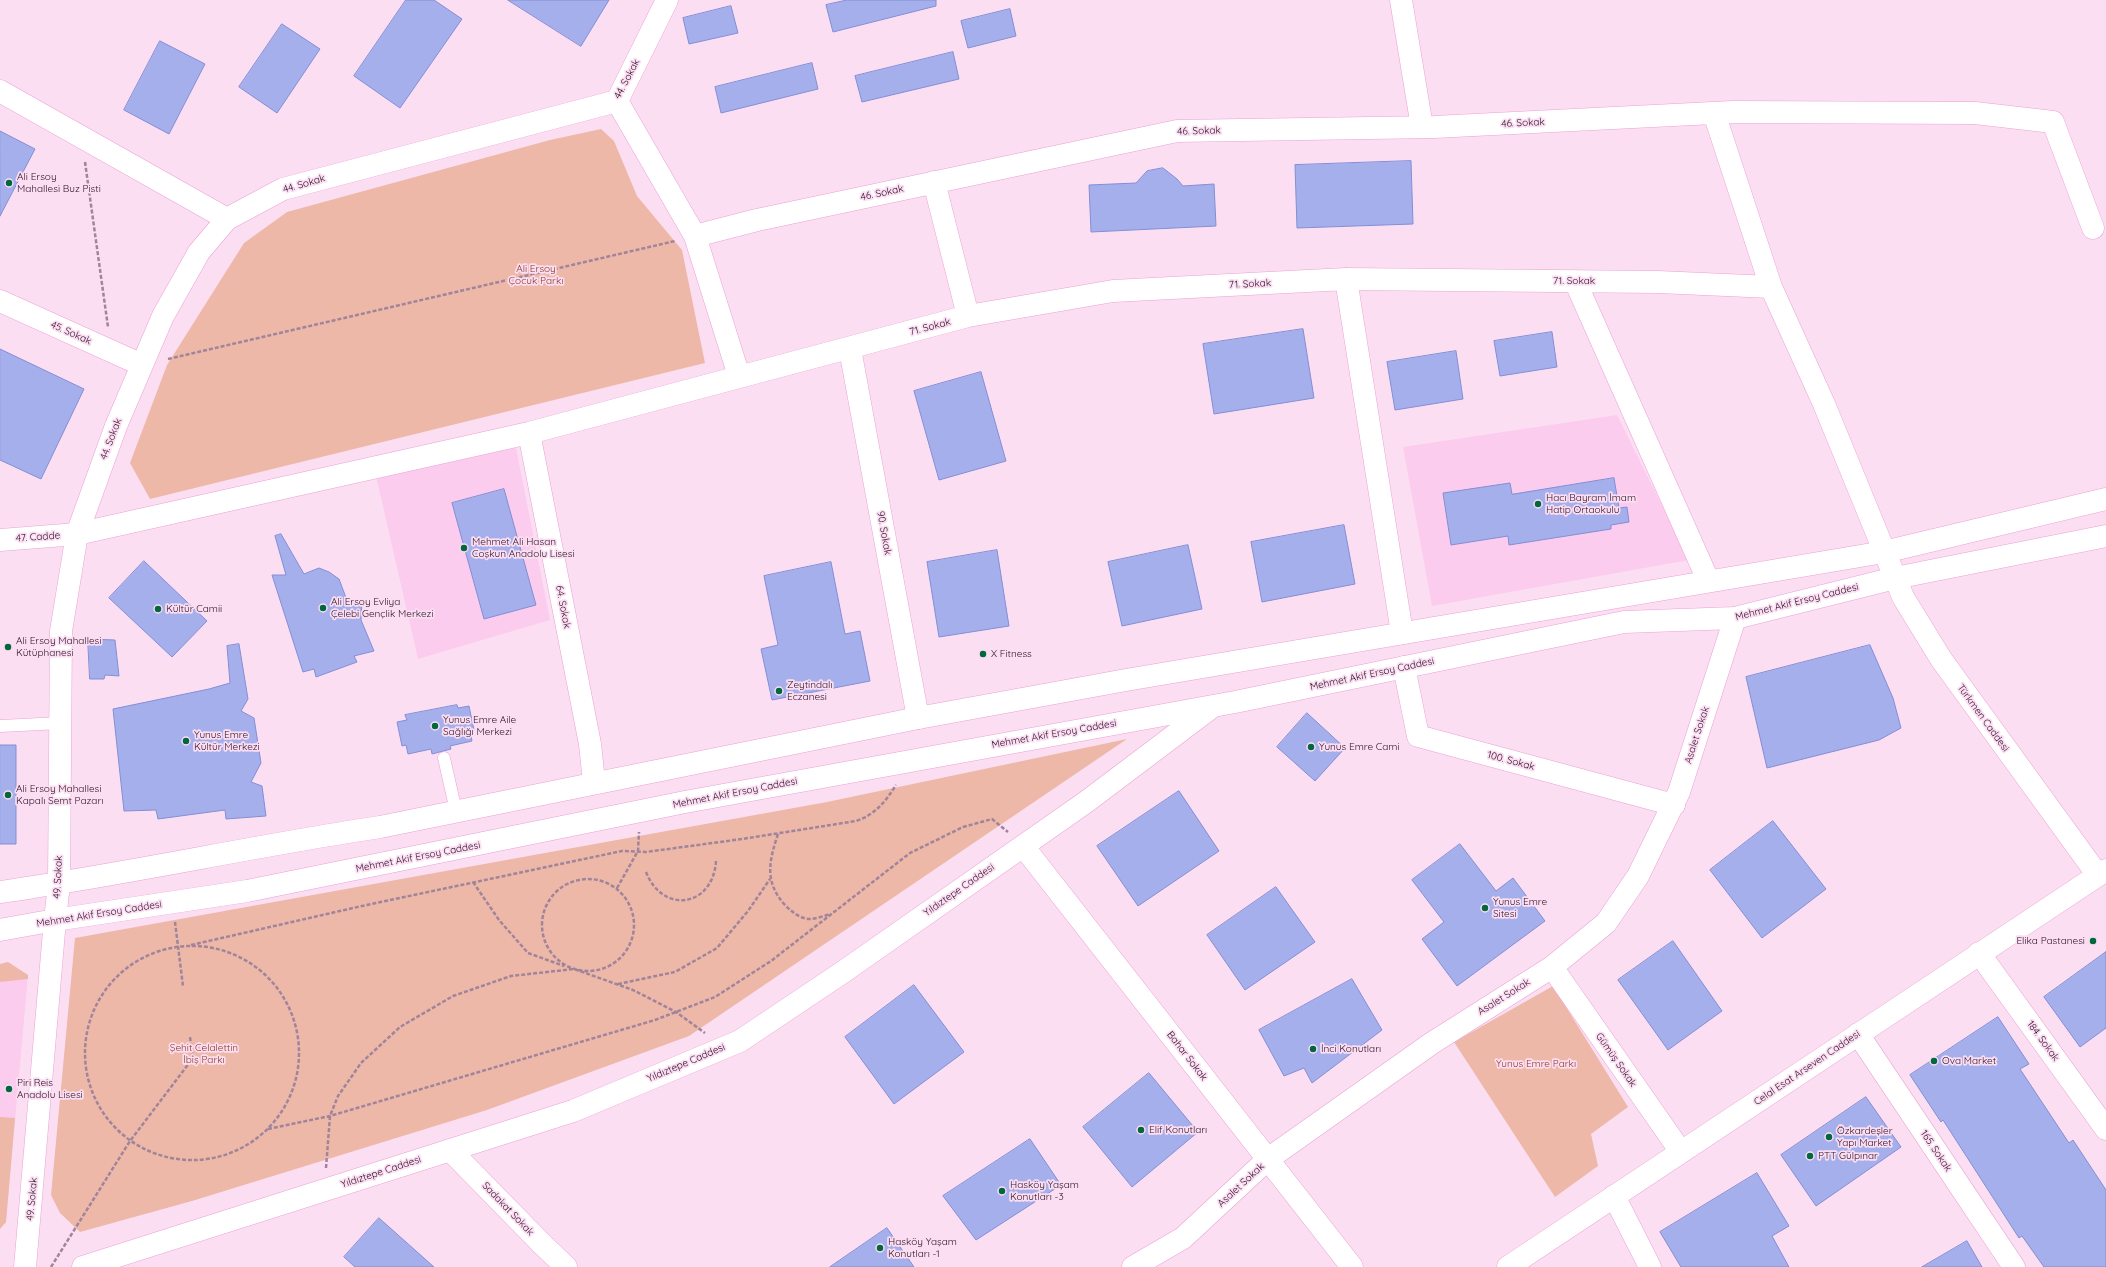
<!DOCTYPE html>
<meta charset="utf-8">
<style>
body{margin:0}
canvas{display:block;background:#fcdef3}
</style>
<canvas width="2106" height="1267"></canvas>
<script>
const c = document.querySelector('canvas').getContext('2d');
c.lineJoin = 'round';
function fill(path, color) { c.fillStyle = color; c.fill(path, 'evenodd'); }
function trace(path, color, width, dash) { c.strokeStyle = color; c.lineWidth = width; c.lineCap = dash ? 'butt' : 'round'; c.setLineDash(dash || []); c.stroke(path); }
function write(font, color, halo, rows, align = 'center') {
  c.font = font + ' Quicksand,sans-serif'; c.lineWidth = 3.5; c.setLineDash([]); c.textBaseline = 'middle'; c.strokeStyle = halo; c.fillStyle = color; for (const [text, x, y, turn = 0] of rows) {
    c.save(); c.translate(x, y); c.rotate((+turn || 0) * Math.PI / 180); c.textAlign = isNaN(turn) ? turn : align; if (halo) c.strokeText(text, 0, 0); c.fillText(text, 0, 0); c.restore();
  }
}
fill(new Path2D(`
 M 1617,415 L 1689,560 L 1432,606 L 1403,447 Z
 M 516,448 L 550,620 L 418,659 L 376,476 Z
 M 8,962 L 28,975 L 6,1222 L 0,1229 L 0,964 Z`), '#fcccee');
fill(new Path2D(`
 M 601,129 L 614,141 L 637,196 L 682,250 L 705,363 L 150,499 L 130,463 L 167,365 L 244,243 L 287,212 L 550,140 Z
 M 1127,739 L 689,1036 L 487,1110 L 192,1201 L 80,1232 L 60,1213 L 51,1195 L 75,938 L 827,802 Z
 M 8,962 L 28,975 L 28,979 L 0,982 L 0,964 Z
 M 1553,986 L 1628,1107 L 1591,1134 L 1598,1166 L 1555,1197 L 1454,1042 Z
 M 0,1117 L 15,1118 L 6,1222 L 0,1229 Z`), '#eeb8a9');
const building = new Path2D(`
 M 406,0 L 434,0 L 462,19 L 400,108 L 354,76 Z
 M 508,0 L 609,0 L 581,46 Z
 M 847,0 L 936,0 L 936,6 L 833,32 L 826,5 Z
 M 731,6 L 738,33 L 689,44 L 683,18 Z
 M 1010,9 L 1016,36 L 968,48 L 961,21 Z
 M 282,24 L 320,49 L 277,113 L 239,87 Z
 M 160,41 L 205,64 L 169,134 L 124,110 Z
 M 953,52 L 959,79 L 862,102 L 855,76 Z
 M 812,63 L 818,89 L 721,113 L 715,87 Z
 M 0,131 L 35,149 L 0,216 Z
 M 1411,161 L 1413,224 L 1297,228 L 1295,165 Z
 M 1163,168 L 1177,179 L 1183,186 L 1214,184 L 1216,226 L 1091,232 L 1089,185 L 1136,183 L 1147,171 Z
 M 1303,329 L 1314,398 L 1214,414 L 1203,344 Z
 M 1552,332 L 1557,367 L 1500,376 L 1494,341 Z
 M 0,349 L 84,389 L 41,479 L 0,460 Z
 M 1456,351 L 1463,399 L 1395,410 L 1387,362 Z
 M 981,372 L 1006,461 L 939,480 L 914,391 Z
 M 1614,478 L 1619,508 L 1627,507 L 1629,522 L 1611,525 L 1611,529 L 1509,545 L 1508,536 L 1451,545 L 1443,493 L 1510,483 L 1512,494 Z
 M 504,489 L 536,605 L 484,619 L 452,503 Z
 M 1344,525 L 1355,584 L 1262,602 L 1251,542 Z
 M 281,534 L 304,574 L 319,568 L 329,572 L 339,579 L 348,603 L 362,601 L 361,620 L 374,651 L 354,656 L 357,662 L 316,677 L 314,669 L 303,672 L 272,575 L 286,575 L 275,536 Z
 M 1188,545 L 1202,609 L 1122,626 L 1108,562 Z
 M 997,550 L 1009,626 L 939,637 L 927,562 Z
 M 144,561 L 207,621 L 172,657 L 109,598 Z
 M 831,562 L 845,634 L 860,631 L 870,681 L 772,700 L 761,649 L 778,645 L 764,576 Z
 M 88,639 L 115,640 L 119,676 L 105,675 L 104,679 L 90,679 Z
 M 239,644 L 248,699 L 241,711 L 254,718 L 261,763 L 251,782 L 262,786 L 266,816 L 226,819 L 225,810 L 158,819 L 156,810 L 124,811 L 113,709 L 209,689 L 230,683 L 227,646 Z
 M 1870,645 L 1893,698 L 1901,728 L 1879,740 L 1767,768 L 1746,677 Z
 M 457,705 L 458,708 L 469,706 L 474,730 L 470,730 L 472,741 L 450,746 L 451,749 L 432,754 L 431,749 L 408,754 L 406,745 L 402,746 L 397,722 L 407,720 L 405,715 Z
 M 1307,713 L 1345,748 L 1315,781 L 1277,747 Z
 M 0,745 L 16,745 L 16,844 L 0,844 Z
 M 1179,791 L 1219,851 L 1138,906 L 1097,846 Z
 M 1773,821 L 1826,889 L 1762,938 L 1710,870 Z
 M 1460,844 L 1496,891 L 1513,878 L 1545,921 L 1457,986 L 1422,939 L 1444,922 L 1412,880 Z
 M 1276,887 L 1315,942 L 1245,990 L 1207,935 Z
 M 1673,941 L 1722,1011 L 1668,1050 L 1618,980 Z
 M 2106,952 L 2106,1028 L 2080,1047 L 2044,997 Z
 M 1352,979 L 1382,1030 L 1312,1083 L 1304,1068 L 1284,1076 L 1259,1030 Z
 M 914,985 L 964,1052 L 894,1104 L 845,1037 Z
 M 1998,1017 L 2029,1064 L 2020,1069 L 2069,1143 L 2073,1140 L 2106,1190 L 2106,1267 L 2044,1267 L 2022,1236 L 2019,1238 L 1943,1120 L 1941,1122 L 1910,1075 Z
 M 1149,1073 L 1198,1132 L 1132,1187 L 1083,1127 Z
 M 1866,1097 L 1901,1147 L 1816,1206 L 1781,1155 Z
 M 1030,1139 L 1061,1185 L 976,1240 L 943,1196 Z
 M 1757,1173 L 1789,1226 L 1772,1236 L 1789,1267 L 1681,1267 L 1660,1232 Z
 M 379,1218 L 434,1267 L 355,1267 L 344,1257 Z
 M 887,1228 L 914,1267 L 830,1267 Z
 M 1967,1241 L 1982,1267 L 1922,1267 Z`);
fill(building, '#a5afec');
trace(building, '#838ed5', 1);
const service = new Path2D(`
 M 0,726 L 61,723
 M 444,758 L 456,811`);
const minor = new Path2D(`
 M 1401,0 L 1422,127
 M 0,91 L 227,219
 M 617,101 L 695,236 L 739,376
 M 1714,113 L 1771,287 L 1824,404 L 1903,597 L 1941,659 L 2097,874
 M 934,182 L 968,316
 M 695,236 L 757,220 L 1177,131 L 1434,127 L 1733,112 L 1975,113 L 2053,122 L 2093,228
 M 1346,279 L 1402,633
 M 1575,281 L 1708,580
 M 0,301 L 142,365
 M 850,349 L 918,718
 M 529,433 L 590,744 L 594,782
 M 77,534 L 529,433 L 968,316 L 1113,291 L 1346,279 L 1658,282 L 1771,287
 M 1404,667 L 1418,736 L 1674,805
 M 1023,846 L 1352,1267
 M 1979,953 L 2106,1129
 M 1552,967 L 1681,1152
 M 1858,1034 L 2014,1267
 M 450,1150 L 542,1244 L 566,1267
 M 25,1267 L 55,920 L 59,884 L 61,631 L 77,534 L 116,426 L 163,316 L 199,252 L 227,219 L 283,189 L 617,101 L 667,0
 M 83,1267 L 573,1111 L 740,1041 L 843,972 L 1086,802 L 1212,707
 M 1133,1267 L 1183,1238 L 1268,1159 L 1432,1043 L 1552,967 L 1606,923 L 1638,876 L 1679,792 L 1735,618`);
const tertiary = new Path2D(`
 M 0,540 L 77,534
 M 1614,1196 L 1650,1267`);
const secondary = new Path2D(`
 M 0,892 C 127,874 253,846 380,827 L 918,718 L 1126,680 L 1884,552 L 2106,499
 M 0,930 L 55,920 L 247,891 L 685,802 L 1235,702 L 1624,622 L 1735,618 L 1895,578 L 2106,536
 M 1508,1267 L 2106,870`);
trace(service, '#e9a2d6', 13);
trace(minor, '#e9a2d6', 23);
trace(tertiary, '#e9a2d6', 23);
trace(secondary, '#e9a2d6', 23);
trace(new Path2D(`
 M 85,162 L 108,327
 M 168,359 L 675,241
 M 778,834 C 769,861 764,882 785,905 C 792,912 799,918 809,919 C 815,919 824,916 830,914
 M 646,872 C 663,915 713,907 716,861
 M542 925a46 46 0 1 1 92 0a46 46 0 1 1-92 0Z
 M 473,882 L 499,920 L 528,953 L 564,966
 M 617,888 L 638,851 L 639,832
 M 175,922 L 183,986
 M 191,945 L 362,906 L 622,851 L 646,852 L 742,839 L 856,821 C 876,814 885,802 896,785
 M85 1053a107 107 0 1 1 214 0a107 107 0 1 1-214 0Z
 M 618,984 L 675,972 L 717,948 L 748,911 L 770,879
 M 268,1129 L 330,1116 L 655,1020 L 715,997 L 771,961 L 910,853 L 963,827 L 992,819 L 1008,832
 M 326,1168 L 330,1116 L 338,1096 L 361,1063 L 400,1027 L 453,996 L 511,976 L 574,969 L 633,990 L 676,1012 L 705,1033
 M 51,1267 L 130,1141 L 193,1058 L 190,1037`), '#a08499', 2.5, [4, 2]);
trace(service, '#fff', 12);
trace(minor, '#fff', 22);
trace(tertiary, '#fff', 22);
trace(secondary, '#fff', 22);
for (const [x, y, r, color] of [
 [9,183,4,"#02673c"],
 [1538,504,4,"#02673c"],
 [464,548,4,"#02673c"],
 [323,608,4,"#02673c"],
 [158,609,4,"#02673c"],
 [8,647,4,"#02673c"],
 [983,654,4,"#02673c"],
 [779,691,4,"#02673c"],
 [435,726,4,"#02673c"],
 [186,741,4,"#02673c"],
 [1311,747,4,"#02673c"],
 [8,795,4,"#02673c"],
 [1485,908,4,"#02673c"],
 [2093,941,4,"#02673c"],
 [1313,1049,4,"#02673c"],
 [1934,1061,4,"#02673c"],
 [9,1089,4,"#02673c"],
 [1141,1130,4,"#02673c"],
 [1829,1137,4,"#02673c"],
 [1810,1156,4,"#02673c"],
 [1002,1191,4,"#02673c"],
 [880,1248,4,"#02673c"]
]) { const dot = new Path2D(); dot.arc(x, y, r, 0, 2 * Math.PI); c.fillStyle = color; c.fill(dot); trace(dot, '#fcdef3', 1.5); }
write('10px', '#2c1226', '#fcdef3', [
 ["44. Sokak",627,79,-62],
 ["46. Sokak",1523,123,-3],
 ["46. Sokak",1199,131,-2],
 ["44. Sokak",304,184,-16],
 ["46. Sokak",882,193,-12],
 ["71. Sokak",1574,281],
 ["71. Sokak",1250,284,-3],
 ["71. Sokak",930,327,-15],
 ["45. Sokak",71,333,24],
 ["44. Sokak",111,439,-69],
 ["90. Sokak",884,533,80],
 ["47. Cadde",38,537,-4],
 ["Mehmet Akif Ersoy Caddesi",1797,602,-14],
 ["64. Sokak",563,607,79],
 ["Mehmet Akif Ersoy Caddesi",1372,674,-12],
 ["Türkmen Caddesi",1983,718,54],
 ["Mehmet Akif Ersoy Caddesi",1054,734,-10],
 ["Asalet Sokak",1697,735,-72],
 ["100. Sokak",1511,761,15],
 ["Mehmet Akif Ersoy Caddesi",735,793,-11],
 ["Mehmet Akif Ersoy Caddesi",418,857,-11],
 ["49. Sokak",58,877,-87],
 ["Yıldıztepe Caddesi",959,890,-35],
 ["Mehmet Akif Ersoy Caddesi",99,914,-9],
 ["Asalet Sokak",1504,997,-32],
 ["184. Sokak",2043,1041,54],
 ["Bahar Sokak",1187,1056,52],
 ["Gümüş Sokak",1616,1060,55],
 ["Yıldıztepe Caddesi",686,1063,-23],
 ["Celal Esat Arseven Caddesi",1807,1068,-34],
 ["165. Sokak",1936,1151,56],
 ["Yıldıztepe Caddesi",381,1172,-18],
 ["Asalet Sokak",1241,1185,-43],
 ["49. Sokak",32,1199,-85],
 ["Sadakat Sokak",508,1209,46]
]);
write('10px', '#2c1226', '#fcdef3', [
 ["Ali Ersoy",17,177],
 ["Mahallesi̇ Buz Pisti",17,189],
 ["Hacı Bayram İmam",1546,498],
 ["Hatip Ortaokulu",1546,510],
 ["Mehmet Ali Hasan",472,542],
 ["Coşkun Anadolu Lisesi",472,554],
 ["Ali Ersoy Evliya",331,602],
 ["Çelebi Gençlik Merkezi",331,614],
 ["Kültür Camii",166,609],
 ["Ali Ersoy Mahallesi",16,641],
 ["Kütüphanesi",16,653],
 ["X Fitness",991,654],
 ["Zeytindalı",787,685],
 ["Eczanesi",787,697],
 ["Yunus Emre Aile",443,720],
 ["Sağlığı Merkezi",443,732],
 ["Yunus Emre",194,735],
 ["Kültür Merkezi",194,747],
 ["Yunus Emre Cami",1319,747],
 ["Ali Ersoy Mahallesi",16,789],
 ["Kapalı Semt Pazarı",16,801],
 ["Yunus Emre",1493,902],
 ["Sitesi",1493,914],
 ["Elika Pastanesi",2085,941,"right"],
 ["İnci Konutları",1321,1049],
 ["Ova Market",1942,1061],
 ["Piri Reis",17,1083],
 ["Anadolu Lisesi",17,1095],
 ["Elif Konutları",1149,1130],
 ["Özkardeşler",1837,1131],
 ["Yapı Market",1837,1143],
 ["PTT Gülpınar",1818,1156],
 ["Hasköy Yaşam",1010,1185],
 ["Konutları -3",1010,1197],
 ["Hasköy Yaşam",888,1242],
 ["Konutları -1",888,1254]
], 'left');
write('10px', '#8a3720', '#fcdef3', [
 ["Ali Ersoy",536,269],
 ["Çocuk Parkı",536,281],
 ["Şehit Celalettin",204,1048],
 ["İbiş Parkı",204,1060],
 ["Yunus Emre Parkı",1536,1064]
]);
</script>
